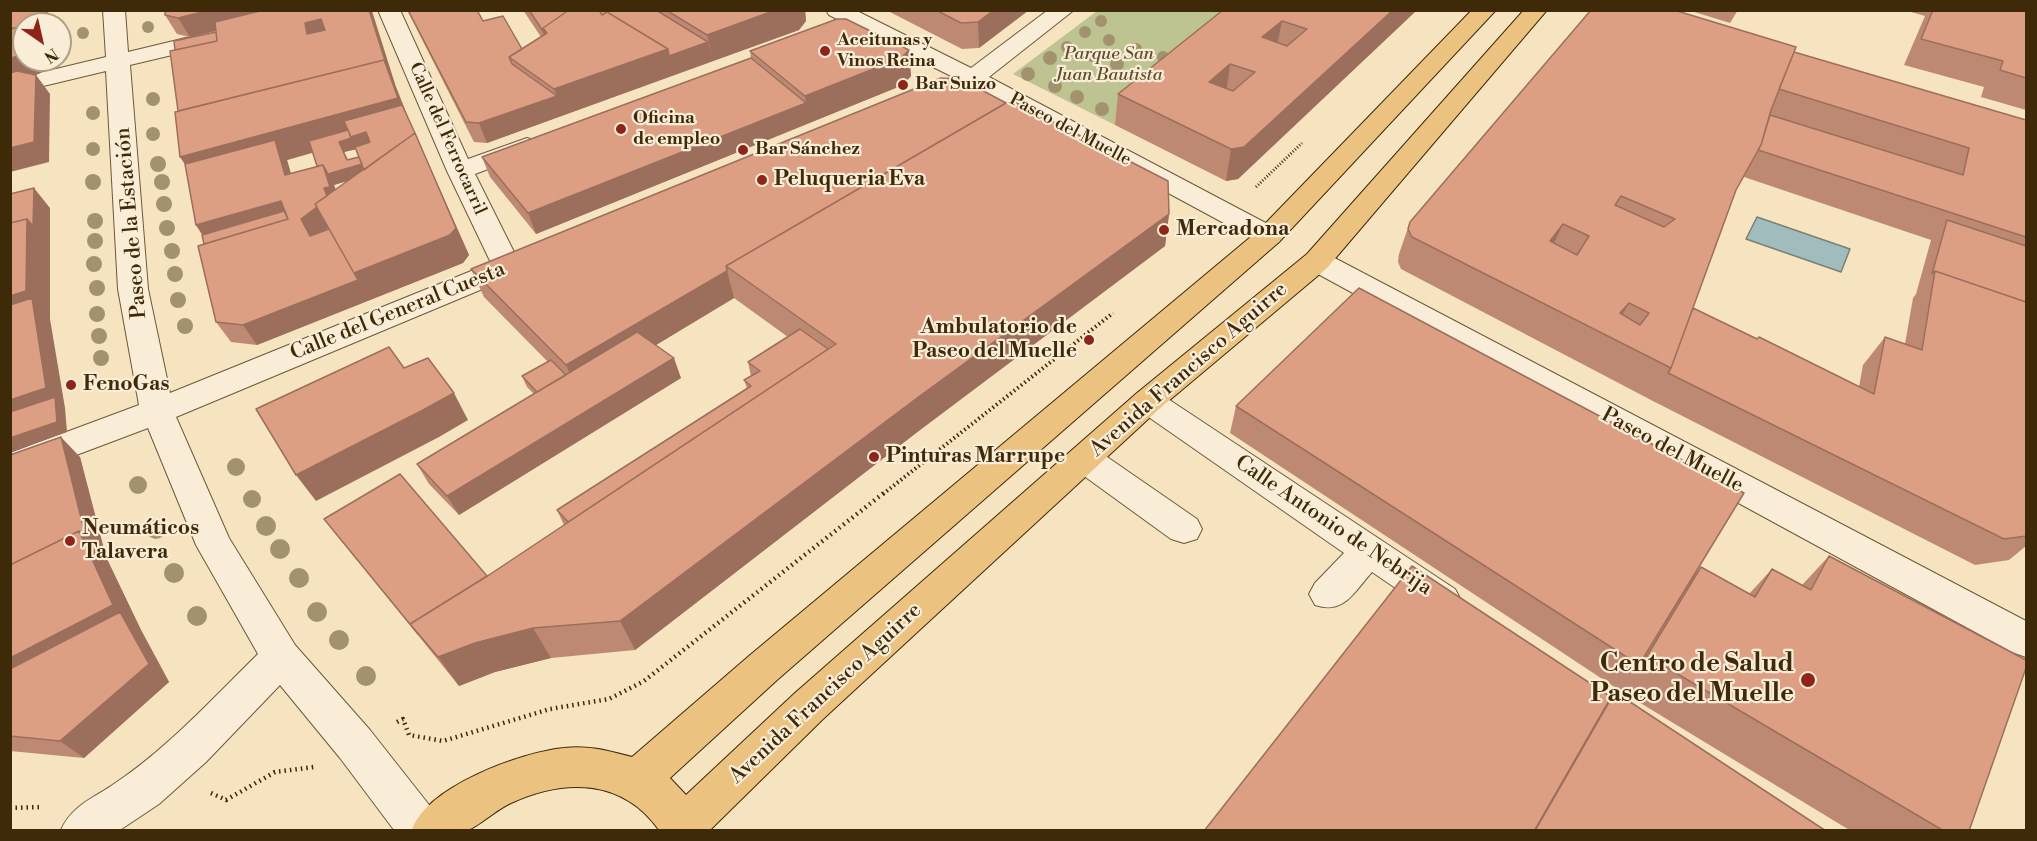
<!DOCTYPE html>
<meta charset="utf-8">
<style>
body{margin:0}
#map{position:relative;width:2037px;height:841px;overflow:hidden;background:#f6e4c1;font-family:"Libre Bodoni",serif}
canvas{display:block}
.frame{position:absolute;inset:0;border:12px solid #3e2909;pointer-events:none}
.north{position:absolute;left:12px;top:12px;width:60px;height:60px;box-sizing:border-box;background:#f9edd7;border:2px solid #ae9f85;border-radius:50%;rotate:146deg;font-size:16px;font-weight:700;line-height:24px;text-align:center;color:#3e2909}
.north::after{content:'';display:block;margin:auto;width:21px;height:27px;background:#8f2418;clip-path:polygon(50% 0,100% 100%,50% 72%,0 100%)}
</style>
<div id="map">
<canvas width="2037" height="841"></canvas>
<div class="frame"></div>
<div class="north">N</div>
</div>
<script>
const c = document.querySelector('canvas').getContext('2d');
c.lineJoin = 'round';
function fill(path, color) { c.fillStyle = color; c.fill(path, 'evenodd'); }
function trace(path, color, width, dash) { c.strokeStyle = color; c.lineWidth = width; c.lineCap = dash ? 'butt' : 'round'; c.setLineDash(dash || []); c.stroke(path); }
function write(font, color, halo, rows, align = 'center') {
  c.font = font + ' "Libre Bodoni",serif'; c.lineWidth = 4.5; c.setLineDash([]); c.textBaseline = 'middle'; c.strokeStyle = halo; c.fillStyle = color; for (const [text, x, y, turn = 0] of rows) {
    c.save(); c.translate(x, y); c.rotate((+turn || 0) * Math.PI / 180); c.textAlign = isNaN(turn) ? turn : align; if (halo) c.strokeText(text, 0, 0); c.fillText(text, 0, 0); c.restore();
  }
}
fill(new Path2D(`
 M 1097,11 L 1257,11 L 1115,125 L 1013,74 Z`), '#bdc492');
const water = new Path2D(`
 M 1757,217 L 1850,249 L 1841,272 L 1746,239 Z`);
fill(water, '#a1bcbd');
trace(water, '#798175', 1.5);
const minor = new Path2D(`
 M 103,10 L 125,10 L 128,52 L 219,30 L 227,32 L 230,37 L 227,42 L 130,65 L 148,289 L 170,393 L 491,263 L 447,171 L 378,10 L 400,10 L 468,159 L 527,138 L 536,141 L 540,146 L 536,151 L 475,174 L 515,254 L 528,256 L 532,263 L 528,270 L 176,417 L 229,538 L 295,645 L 370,730 L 437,815 L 443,830 L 394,830 L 340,758 L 280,685 L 206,762 L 159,804 L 120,830 L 61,830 C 71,807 91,799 111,786 C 166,750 211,700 258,654 L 196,545 L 148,428 L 10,480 L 10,453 L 139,405 L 118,289 L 106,71 L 10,94 L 10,80 L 106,57 Z
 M 826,10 L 855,10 L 971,68 L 1048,10 L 1074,10 L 989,77 L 1279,230 L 1283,236 L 1279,242 L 1269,245 L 1259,242 L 972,87 C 955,94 934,108 915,103 L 912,98 L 915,93 L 953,77 L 829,15 Z
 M 1317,252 L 1327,254 L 2026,621 L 2026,657 L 2012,652 L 1307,268 L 1303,261 L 1307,254 Z
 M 1148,389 L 1159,393 L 1455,589 L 1461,600 L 1455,611 L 1442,616 L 1429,611 L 1372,572 C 1354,592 1344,615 1315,605 L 1309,594 L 1315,583 L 1344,553 L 1137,409 L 1132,401 L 1137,393 Z
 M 1085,446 L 1097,450 L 1197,519 L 1202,529 L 1197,539 L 1184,543 L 1171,539 L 1073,468 L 1068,459 L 1073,450 Z`);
const major = new Path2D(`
 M 1472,10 L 1496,10 L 1279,242 L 777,680 L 670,778 L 686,795 L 795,693 L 1137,393 L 1307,254 L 1524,10 L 1547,10 L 1327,268 L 1159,409 L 823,719 L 710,830 L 659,830 C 623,779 565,778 511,803 C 497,809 479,826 468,830 C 457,834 425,830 412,830 C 426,787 521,752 564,748 C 588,745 609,751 632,757 L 749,656 L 1259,230 Z`);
trace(minor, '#6c5837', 2);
trace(major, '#3e2909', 2);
trace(new Path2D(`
 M 1256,187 L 1302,143`), '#3e2909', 3, [1, 2]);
trace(new Path2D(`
 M 883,494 L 1113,313`), '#3e2909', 4, [1.5, 3]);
trace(new Path2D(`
 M 397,722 L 403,719 L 409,735 L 443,741 L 550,709 L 609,699 L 644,681 L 885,492
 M 211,793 L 226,800 L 275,772 L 314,767
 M 10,808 L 43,807`), '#3e2909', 4.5, [1.5, 4]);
fill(minor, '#f9edd7');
fill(major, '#ebc280');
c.fillStyle = '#a2936e';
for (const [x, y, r] of [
 [1101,21,6],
 [148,27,6],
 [1085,32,6],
 [83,33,6],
 [1109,40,6],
 [1067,47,6],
 [1136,49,6],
 [1093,56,6],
 [1163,57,6],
 [1050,58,7],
 [1117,64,7],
 [1028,74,7],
 [1055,86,7],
 [1077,97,7],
 [153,99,7],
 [1102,109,7],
 [93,113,7],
 [153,134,7],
 [93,149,7],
 [158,164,8],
 [93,182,8],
 [162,182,8],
 [164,204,8],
 [95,221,8],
 [167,228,8],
 [95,241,8],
 [172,251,8],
 [94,264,8],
 [175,274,8],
 [97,288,8],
 [178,300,8],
 [97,314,8],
 [185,326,8],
 [99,336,8],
 [101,358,8],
 [236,467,9],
 [138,485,9],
 [252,499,9],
 [266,526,10],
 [156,529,10],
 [280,549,10],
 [174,573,10],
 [299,578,10],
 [317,612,10],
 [197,616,10],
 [339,640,10],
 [366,676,10]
]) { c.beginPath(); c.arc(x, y, r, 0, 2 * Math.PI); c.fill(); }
fill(new Path2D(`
 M 165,10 L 396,87 L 411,125 L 469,255 L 463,263 L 257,345 L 231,342 L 216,322 L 202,235 L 196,225 L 178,111 L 175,50 L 216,32 L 216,31 L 190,37 L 177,34 L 165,15 ZM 356,149 L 359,157 L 348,160 L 344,152 ZM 313,152 L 317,166 L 291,174 L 287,160 ZM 349,180 L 336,190 L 334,185 Z
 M 407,10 L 477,10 L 483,21 L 522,49 L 541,37 L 523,10 L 805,10 L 806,21 L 799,30 L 487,143 L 474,142 Z
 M 886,10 L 1029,10 L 979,48 L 962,49 Z
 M 1223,10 L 1417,10 L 1238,179 L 1226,181 L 1115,125 L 1118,94 Z
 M 1688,10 L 1738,10 L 1730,23 Z
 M 1904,10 L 2026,10 L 2026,110 L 1981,97 L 1984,87 L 1904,65 L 1925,16 Z
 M 909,50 L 911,76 L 903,85 L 536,234 L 490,177 L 482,157 L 751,58 L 750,51 Z
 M 1794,52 L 2026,120 L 2026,546 L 2009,560 L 1975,565 L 1651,400 L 1401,269 L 1398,262 L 1399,254 L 1410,222 ZM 1744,177 L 1931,240 L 1916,294 L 1913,298 L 1905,344 L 1885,337 L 1863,365 L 1859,387 L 1693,308 L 1736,190 Z
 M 1169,214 L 1165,246 L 920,430 L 635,650 L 551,658 L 495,672 L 459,686 L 324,519 L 487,576 L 564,525 L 557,510 L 747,388 L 744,380 L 751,376 L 748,362 L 788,337 L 734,298 L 656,345 L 681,378 L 459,515 L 429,484 L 417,464 L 534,394 L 527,387 L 522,376 L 548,362 L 484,297 L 471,269 Z
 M 1236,406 L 1693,576 L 1701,567 L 1749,594 L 1772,569 L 1802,585 L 1829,556 L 1969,831 L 1851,831 L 1619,690 L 1230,433 Z
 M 10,455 L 80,457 L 106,557 L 141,630 L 169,682 L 84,758 L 10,751 Z`), '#be8972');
fill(new Path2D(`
 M 10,10 L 48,10 L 48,24 L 42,24 Z
 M 210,10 L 301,10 L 190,37 L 178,18 Z
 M 303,10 L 321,19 L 331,38 L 307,34 Z
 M 369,10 L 372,11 L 396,87 L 411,125 L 376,152 L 357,149 L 344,152 L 351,167 L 363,164 L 368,175 L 334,185 L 341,207 L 329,227 L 313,239 L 310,236 L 301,219 L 324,188 L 323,165 L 340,145 L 287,160 L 297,195 L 198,184 L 180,157 L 192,139 Z
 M 776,10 L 805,10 L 806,21 L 799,30 L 713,61 L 707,35 Z
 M 994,10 L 1029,10 L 979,48 L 978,22 Z
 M 1393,10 L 1417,10 L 1238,179 L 1226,181 L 1231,149 Z
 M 1282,21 L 1276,51 L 1262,37 Z
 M 708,42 L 713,61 L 487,143 L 479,123 L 557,96 L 554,89 L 668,49 Z
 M 909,50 L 911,76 L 903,85 L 536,234 L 528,213 L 806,103 L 805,96 Z
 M 24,55 L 24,60 L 51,60 L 51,63 L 39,74 L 10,81 L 10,58 Z
 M 1230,64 L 1226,95 L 1209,82 Z
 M 36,75 L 50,94 L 49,162 L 10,172 L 10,148 Z
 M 415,133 L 469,255 L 463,263 L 257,345 L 243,325 Z
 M 34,188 L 50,208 L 50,319 L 65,408 L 67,432 L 10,452 L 10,296 Z
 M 281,201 L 300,239 L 210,245 L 196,225 Z
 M 1169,214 L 1165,246 L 920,430 L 635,650 L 620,621 L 917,398 Z
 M 1563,224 L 1548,256 L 1550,241 Z
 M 727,271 L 734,298 L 578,392 L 566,365 Z
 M 1629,303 L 1611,335 L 1620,313 Z
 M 674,358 L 681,378 L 459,515 L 447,496 Z
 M 454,393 L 468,420 L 439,437 L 316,501 L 296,475 Z
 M 61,437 L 80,457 L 106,557 L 141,630 L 169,682 L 84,758 L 60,741 L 10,700 L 10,658 L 79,531 Z
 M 533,628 L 551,658 L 495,672 L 459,686 L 438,657 L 475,643 Z`), '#9b6f5c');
const building = new Path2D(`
 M 41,10 L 42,24 L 36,23 L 24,24 L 24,26 L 10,29 L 10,11 Z
 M 165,10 L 210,10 L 178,18 L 165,15 Z
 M 264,10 L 369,10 L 387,67 L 384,60 L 178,111 L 170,51 L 217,41 L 215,22 ZM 321,19 L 325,30 L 307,34 L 305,23 Z
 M 408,10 L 477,10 L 483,21 L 503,16 L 522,49 L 509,57 L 512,64 L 557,96 L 479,123 L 466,122 Z
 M 529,10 L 569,10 L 543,28 L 545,34 Z
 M 569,10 L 599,10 L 602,15 L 607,12 L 668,49 L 554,89 L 509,57 L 547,33 L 543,28 Z
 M 599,10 L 656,10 L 708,42 L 669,56 L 668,49 L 607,12 L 602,15 Z
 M 666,10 L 776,10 L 707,35 Z
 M 936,10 L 994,10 L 978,22 L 961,23 Z
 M 1223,10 L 1393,10 L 1244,147 L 1231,149 L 1118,94 ZM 1282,21 L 1307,29 L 1287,46 L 1262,37 ZM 1230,64 L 1255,72 L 1233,91 L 1209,82 Z
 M 1591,10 L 1674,10 L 1796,47 L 1771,110 L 1761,145 L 1736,190 L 1671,368 L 1412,237 L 1408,229 L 1410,222 ZM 1621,196 L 1675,219 L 1664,227 L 1615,205 ZM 1563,224 L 1589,236 L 1577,255 L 1550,241 ZM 1629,303 L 1649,313 L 1640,325 L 1620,313 Z
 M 1933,10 L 2026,10 L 2026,78 L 2000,70 L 2003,61 L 1921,39 Z
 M 837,19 L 846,19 L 909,50 L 901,58 L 805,96 L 750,51 Z
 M 24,26 L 24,55 L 10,58 L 10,29 Z
 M 216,32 L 217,41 L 175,50 L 174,41 Z
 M 1794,52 L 2026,120 L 2026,237 L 1758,150 L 1761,145 L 1770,115 L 1963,175 L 1969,148 L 1779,89 Z
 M 751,58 L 806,103 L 528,213 L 482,157 Z
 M 384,60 L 398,98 L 180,157 L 175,112 Z
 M 17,71 L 36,75 L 34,142 L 10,148 L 10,73 Z
 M 941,78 L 961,79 L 1006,103 L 726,266 L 727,271 L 566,365 L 471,269 Z
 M 1011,100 L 1168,181 L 1169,214 L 917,398 L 620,621 L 533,628 L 475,643 L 438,657 L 410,624 L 489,575 L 836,344 L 726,266 Z
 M 402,105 L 415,133 L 364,170 L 355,147 L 370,142 L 366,132 L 351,137 L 344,121 Z
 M 348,130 L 351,138 L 339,142 L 347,160 L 359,157 L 362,164 L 328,174 L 323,165 L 317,166 L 309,141 Z
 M 415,133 L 456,228 L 450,235 L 354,273 L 315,204 Z
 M 275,140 L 285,175 L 323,165 L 330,187 L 324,188 L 327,196 L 315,204 L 317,207 L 301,219 L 310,236 L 329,229 L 358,280 L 243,325 L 216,322 L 198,246 L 288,219 L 281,201 L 196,225 L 185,164 Z
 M 34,188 L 33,226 L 27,219 L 10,223 L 10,194 Z
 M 284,211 L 288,219 L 204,244 L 202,235 Z
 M 27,219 L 26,291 L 10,296 L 10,223 Z
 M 1947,220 L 2026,246 L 2026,302 L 1935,271 L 1932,274 Z
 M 1935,271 L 2026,302 L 2026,536 L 2004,539 L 1668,373 L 1671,368 L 1693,308 L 1757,339 L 1759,337 L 1874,394 L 1885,337 L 1922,350 Z
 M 1359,288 L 1744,493 L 1639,665 L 1236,406 Z
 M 32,298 L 46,388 L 10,400 L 10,305 Z
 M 800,329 L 828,349 L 568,522 L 557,510 L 751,386 L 744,380 L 760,371 L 748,362 Z
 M 637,332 L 674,358 L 447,496 L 417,464 Z
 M 389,347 L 404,368 L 428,358 L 454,393 L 423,410 L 296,475 L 256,409 Z
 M 551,360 L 566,375 L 537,392 L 522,376 Z
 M 55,397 L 57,422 L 10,438 L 10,412 Z
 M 61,437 L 86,538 L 79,531 L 10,565 L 10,455 Z
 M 400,474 L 487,576 L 410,624 L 418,634 L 324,519 Z
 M 79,531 L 113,605 L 10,658 L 10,565 Z
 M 1829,556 L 2026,660 L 2026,668 L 1969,831 L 1944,831 L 1647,656 L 1701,567 L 1755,597 L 1772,569 L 1811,590 Z
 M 1412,566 L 1611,697 L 1534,831 L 1204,831 Z
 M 120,612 L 149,664 L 60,741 L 10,736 L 10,669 Z
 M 1615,692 L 1826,831 L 1535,831 Z`);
fill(building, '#dd9f84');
trace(building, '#9b6f5c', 1.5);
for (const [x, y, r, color] of [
 [825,51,6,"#8f2418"],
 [903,85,6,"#8f2418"],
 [621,129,6,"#8f2418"],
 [743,150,6,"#8f2418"],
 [762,180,6,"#8f2418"],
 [1164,230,6,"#8f2418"],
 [1089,340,6,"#8f2418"],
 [71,385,6,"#8f2418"],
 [874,457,6,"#8f2418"],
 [70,541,6,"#8f2418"],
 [1808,680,8,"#8f2418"]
]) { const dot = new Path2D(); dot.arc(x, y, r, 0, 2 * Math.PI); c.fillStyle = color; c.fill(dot); trace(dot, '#f9edd7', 2); }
write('bold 18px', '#3e2909', '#f9edd7', [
 ["Aceitunas y",837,41],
 ["Vinos Reina",837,62],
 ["Bar Suizo",915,85],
 ["Oficina",633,119],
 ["de empleo",633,140],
 ["Bar Sánchez",755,150]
], 'left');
write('italic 18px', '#5e502b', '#f9edd7', [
 ["Parque San",1109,55],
 ["Juan Bautista",1109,76]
]);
write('18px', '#3e2909', '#f9edd7', [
 ["Paseo del Muelle",1070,130,28],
 ["Calle del Ferrocarril",447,139,66]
]);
write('bold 21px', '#3e2909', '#f9edd7', [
 ["Peluqueria Eva",774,180],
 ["Mercadona",1176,230],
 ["Ambulatorio de",1077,328,"right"],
 ["Paseo del Muelle",1077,352,"right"],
 ["FenoGas",83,385],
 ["Pinturas Marrupe",886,457],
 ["Neumáticos",82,529],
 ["Talavera",82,553]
], 'left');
write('21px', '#3e2909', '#f9edd7', [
 ["Paseo de la Estación",132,223,-95],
 ["Calle del General Cuesta",398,312,-22],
 ["Avenida Francisco Aguirre",1189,370,-41],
 ["Paseo del Muelle",1672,451,28],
 ["Calle Antonio de Nebrija",1333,526,34],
 ["Avenida Francisco Aguirre",826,694,-43]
]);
write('bold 26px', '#3e2909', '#f9edd7', [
 ["Centro de Salud",1794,665],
 ["Paseo del Muelle",1794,695]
], 'right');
</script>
